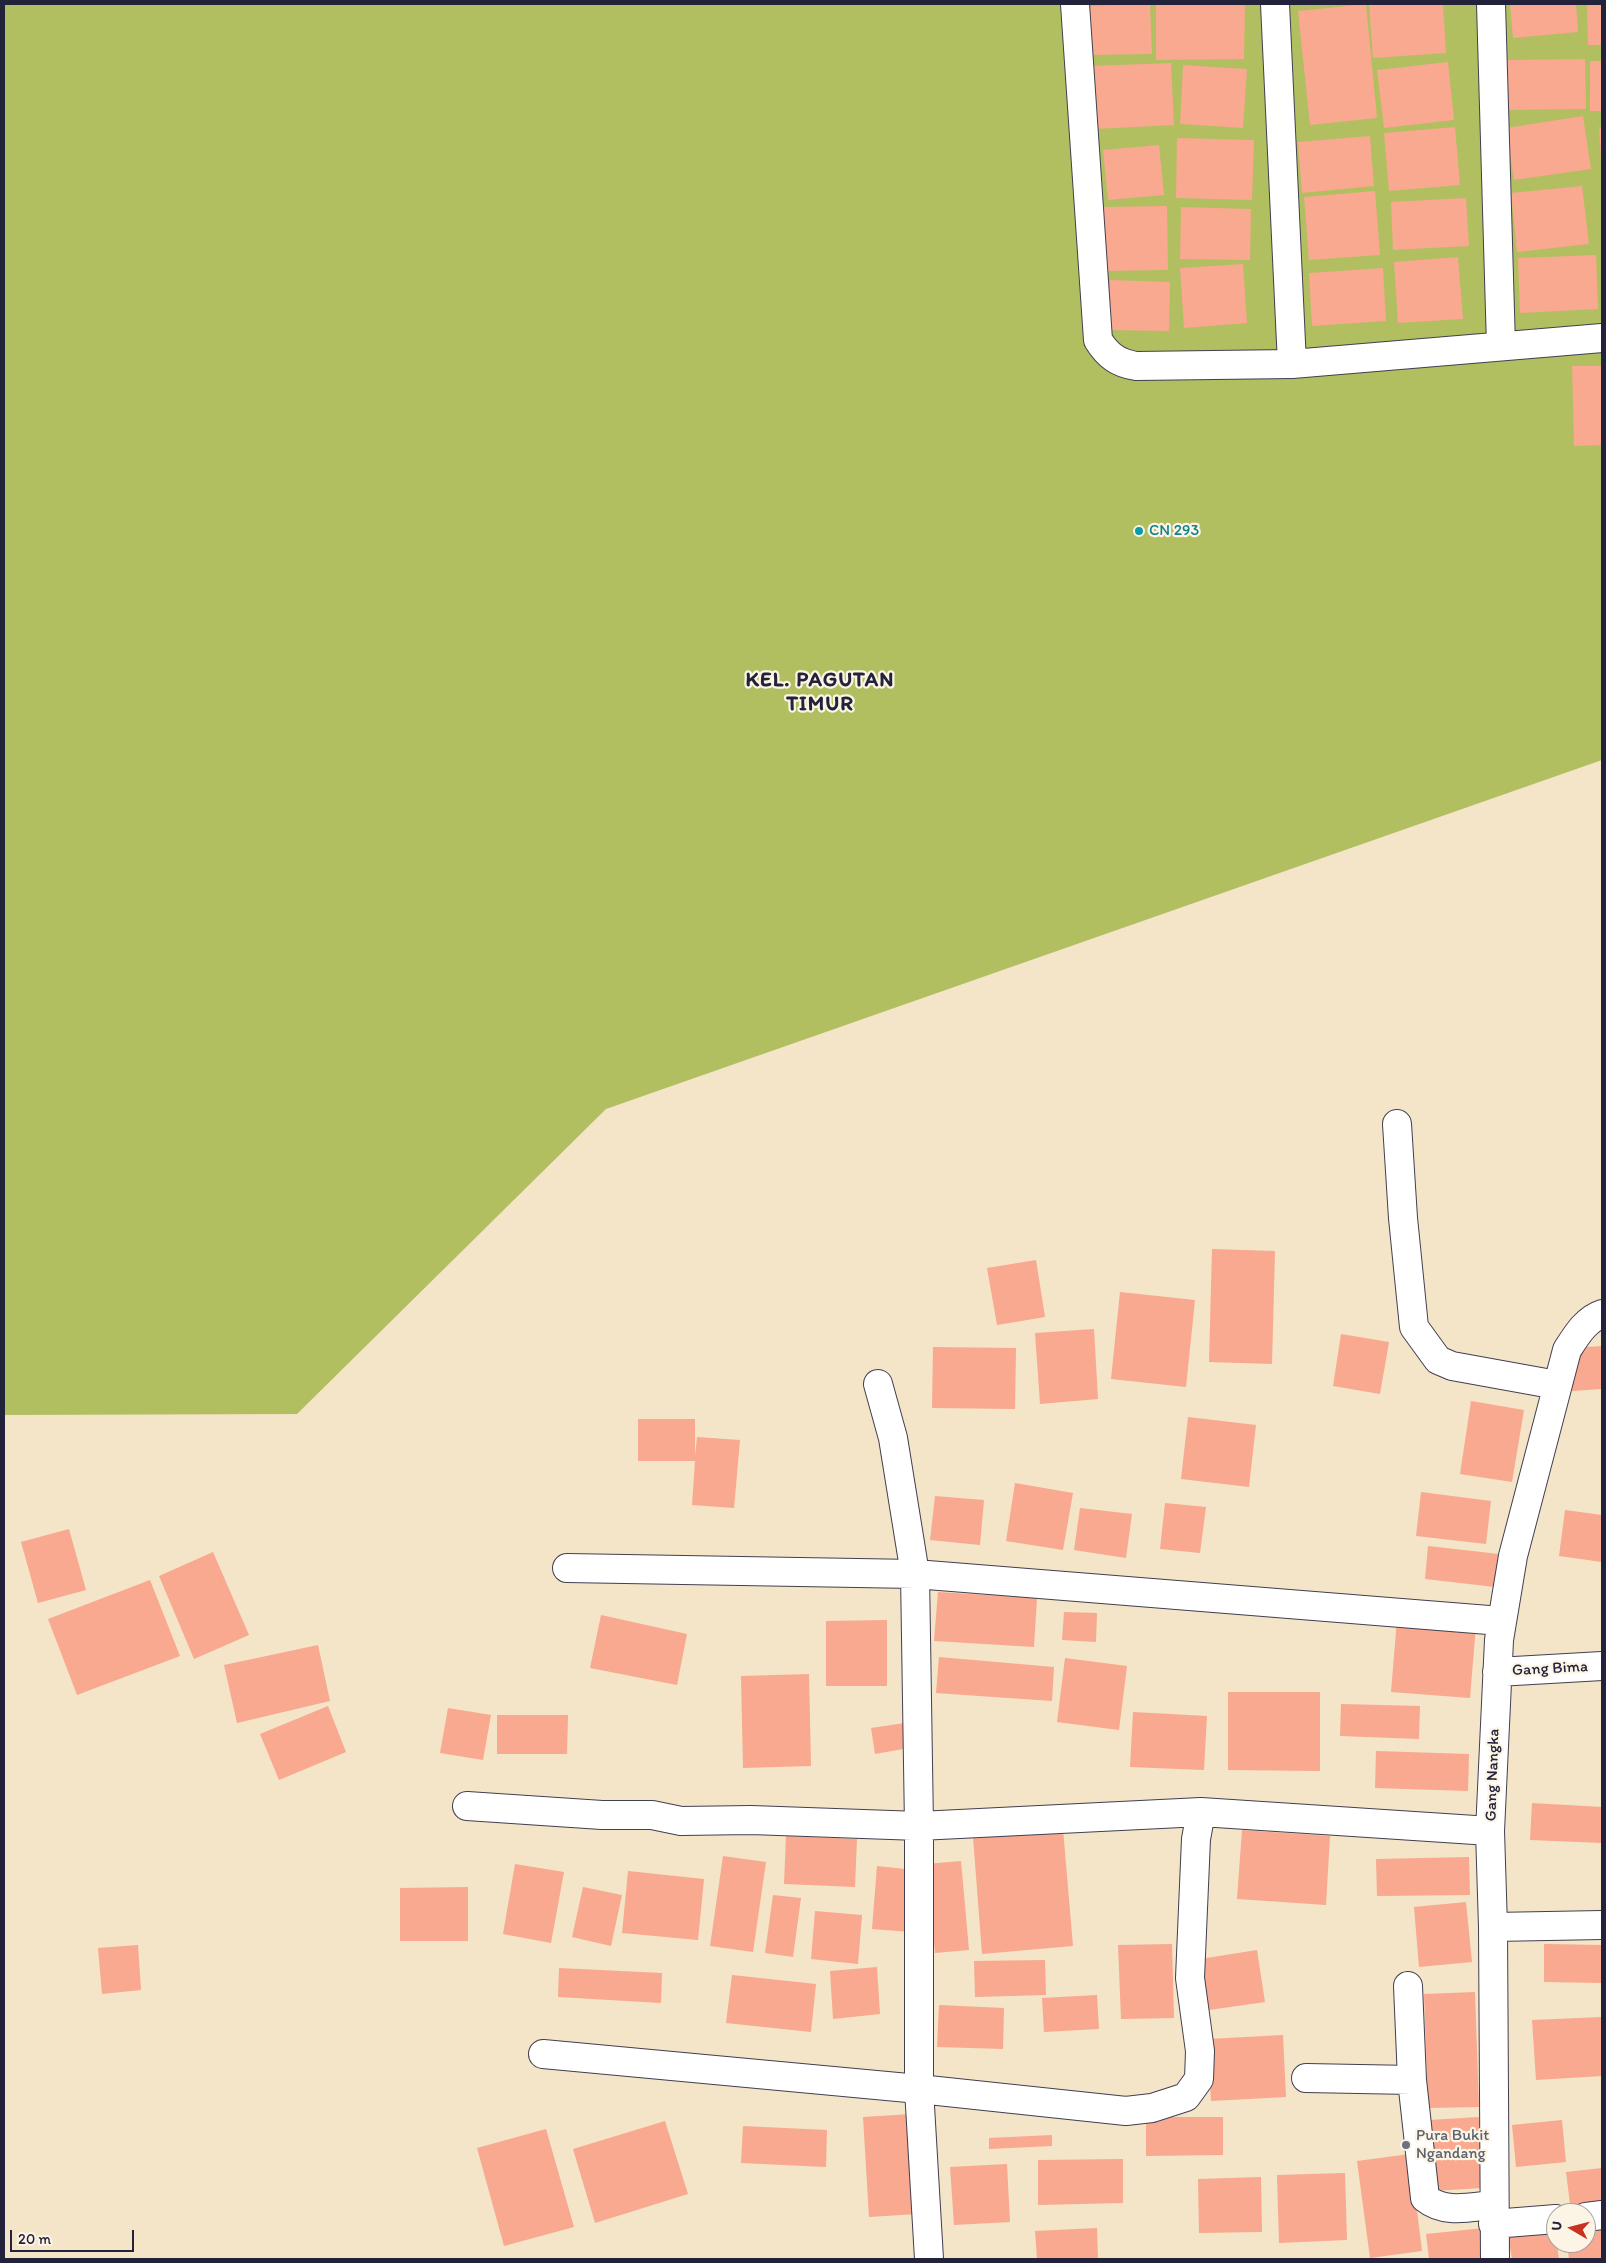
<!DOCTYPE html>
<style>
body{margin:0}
#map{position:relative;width:1606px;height:2263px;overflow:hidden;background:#f4e4c8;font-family:Itim,sans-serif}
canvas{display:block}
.frame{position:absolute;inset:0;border:5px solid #22223b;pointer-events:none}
.north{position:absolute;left:1546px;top:2203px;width:50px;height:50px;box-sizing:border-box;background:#fcf5e5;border:1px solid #a5a1a1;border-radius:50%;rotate:278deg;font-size:14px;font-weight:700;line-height:20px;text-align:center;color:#22223b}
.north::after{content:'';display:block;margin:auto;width:18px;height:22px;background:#c8321e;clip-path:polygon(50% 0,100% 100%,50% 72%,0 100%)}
.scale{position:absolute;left:10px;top:2230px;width:124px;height:22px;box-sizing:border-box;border:2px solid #22223b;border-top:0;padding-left:6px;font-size:15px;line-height:18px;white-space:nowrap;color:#22223b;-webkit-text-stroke:4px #fcf5e5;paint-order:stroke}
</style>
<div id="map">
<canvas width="1606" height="2263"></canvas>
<div class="frame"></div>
<div class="north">U</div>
<div class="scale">20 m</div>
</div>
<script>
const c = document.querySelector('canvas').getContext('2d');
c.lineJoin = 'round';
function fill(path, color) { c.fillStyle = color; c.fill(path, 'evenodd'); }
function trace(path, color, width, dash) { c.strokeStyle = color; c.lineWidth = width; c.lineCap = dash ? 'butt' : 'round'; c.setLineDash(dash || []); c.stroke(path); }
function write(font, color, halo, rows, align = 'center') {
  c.font = font + ' Itim,sans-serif'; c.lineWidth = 4.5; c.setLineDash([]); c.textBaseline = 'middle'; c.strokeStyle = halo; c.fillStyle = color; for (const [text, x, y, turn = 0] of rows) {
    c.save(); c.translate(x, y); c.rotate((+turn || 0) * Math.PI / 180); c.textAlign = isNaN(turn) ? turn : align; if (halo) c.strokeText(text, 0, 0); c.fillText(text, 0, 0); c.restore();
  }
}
fill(new Path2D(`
 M 4,4 L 1602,4 L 1602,760 L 606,1109 L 297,1414 L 4,1415 Z`), '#b1bf61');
fill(new Path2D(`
 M 1150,4 L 1152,54 L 1089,55 L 1088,6 Z
 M 1245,4 L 1244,59 L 1156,60 L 1156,5 Z
 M 1366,4 L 1377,118 L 1310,125 L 1298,11 Z
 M 1369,4 L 1443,4 L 1446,53 L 1373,58 Z
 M 1510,4 L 1576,4 L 1578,32 L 1513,38 Z
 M 1587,4 L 1602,4 L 1602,45 L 1588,45 Z
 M 1585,59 L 1586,109 L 1504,110 L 1504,60 Z
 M 1590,61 L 1602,61 L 1602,111 L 1590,111 Z
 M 1448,62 L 1454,120 L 1384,128 L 1377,70 Z
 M 1171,63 L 1174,125 L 1095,129 L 1092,66 Z
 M 1183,65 L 1247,69 L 1243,128 L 1180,124 Z
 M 1583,116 L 1591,169 L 1514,180 L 1506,128 Z
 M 1455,127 L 1460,185 L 1389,191 L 1384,133 Z
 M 1599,127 L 1602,127 L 1602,160 L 1601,160 Z
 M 1370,136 L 1374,186 L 1302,193 L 1298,142 Z
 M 1177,138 L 1254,140 L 1252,200 L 1176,198 Z
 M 1159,145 L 1164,195 L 1108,200 L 1103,150 Z
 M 1582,186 L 1589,244 L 1517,252 L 1511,193 Z
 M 1375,191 L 1380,255 L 1309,260 L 1304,197 Z
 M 1466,198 L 1469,246 L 1393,250 L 1391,202 Z
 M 1167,206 L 1168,270 L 1103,271 L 1103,207 Z
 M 1181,207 L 1251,209 L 1250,260 L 1180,259 Z
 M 1596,255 L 1598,309 L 1520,313 L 1518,258 Z
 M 1458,257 L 1463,319 L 1398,323 L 1394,262 Z
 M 1243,264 L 1247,323 L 1184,328 L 1180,268 Z
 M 1383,268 L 1386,321 L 1312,326 L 1309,273 Z
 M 1110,280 L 1170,282 L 1169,331 L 1109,330 Z
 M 1572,366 L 1602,366 L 1602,445 L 1574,446 Z
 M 1212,1249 L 1275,1251 L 1272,1364 L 1209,1362 Z
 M 1036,1260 L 1045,1317 L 997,1325 L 987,1268 Z
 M 1120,1292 L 1195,1300 L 1186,1387 L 1111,1379 Z
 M 1094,1329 L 1098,1399 L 1040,1404 L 1035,1333 Z
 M 1341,1334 L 1389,1342 L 1380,1394 L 1333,1386 Z
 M 1602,1346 L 1602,1389 L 1572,1391 L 1570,1348 Z
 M 933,1347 L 1016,1348 L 1015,1409 L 932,1408 Z
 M 1471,1401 L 1524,1410 L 1512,1482 L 1460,1474 Z
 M 1188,1417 L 1256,1425 L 1249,1487 L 1181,1479 Z
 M 638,1419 L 695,1419 L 695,1456 L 697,1437 L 740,1440 L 734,1508 L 692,1505 L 695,1461 L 638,1461 Z
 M 1015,1483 L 1073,1493 L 1063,1550 L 1006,1541 Z
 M 1421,1492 L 1491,1501 L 1486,1544 L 1416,1536 Z
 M 935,1496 L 984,1500 L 980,1545 L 930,1540 Z
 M 1165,1503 L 1206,1507 L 1200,1553 L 1160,1549 Z
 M 1080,1508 L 1132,1514 L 1126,1558 L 1074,1550 Z
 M 1565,1510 L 1602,1515 L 1602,1562 L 1559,1556 Z
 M 69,1529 L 86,1590 L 38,1603 L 21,1542 Z
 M 1428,1546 L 1499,1554 L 1495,1587 L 1425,1579 Z
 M 213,1552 L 249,1635 L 194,1659 L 159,1576 Z
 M 150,1580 L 180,1656 L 77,1695 L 48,1619 Z
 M 938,1592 L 1037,1598 L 1034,1647 L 934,1641 Z
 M 1064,1612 L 1097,1613 L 1096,1642 L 1062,1640 Z
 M 601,1615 L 687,1634 L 677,1685 L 590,1668 Z
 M 1397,1619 L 1476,1625 L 1470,1698 L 1391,1692 Z
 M 887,1620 L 887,1686 L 826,1686 L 826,1621 Z
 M 318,1645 L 330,1701 L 237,1723 L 224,1665 Z
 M 939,1657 L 1054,1667 L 1052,1701 L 936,1693 Z
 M 1065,1658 L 1127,1666 L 1119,1730 L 1057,1722 Z
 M 809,1674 L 811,1766 L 743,1768 L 741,1676 Z
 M 1228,1692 L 1320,1692 L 1320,1771 L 1228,1770 Z
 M 1341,1704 L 1420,1706 L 1419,1739 L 1340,1736 Z
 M 328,1706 L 346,1752 L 279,1780 L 260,1734 Z
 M 448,1708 L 491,1715 L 483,1760 L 440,1753 Z
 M 1133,1712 L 1207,1716 L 1204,1770 L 1130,1767 Z
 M 497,1715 L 568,1715 L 567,1754 L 497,1754 Z
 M 905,1723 L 909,1748 L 875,1754 L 871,1728 Z
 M 1376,1751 L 1469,1754 L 1468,1791 L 1375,1788 Z
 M 1532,1803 L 1602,1807 L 1602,1843 L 1530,1840 Z
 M 1063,1829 L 1073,1946 L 982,1954 L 973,1837 Z
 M 1242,1830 L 1330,1836 L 1326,1905 L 1237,1899 Z
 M 786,1836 L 857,1839 L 855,1887 L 784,1884 Z
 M 723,1856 L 766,1862 L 753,1952 L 710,1946 Z
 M 1469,1857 L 1470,1895 L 1377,1896 L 1376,1859 Z
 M 961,1861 L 969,1950 L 935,1953 L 926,1864 Z
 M 515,1864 L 564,1872 L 551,1943 L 503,1934 Z
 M 877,1866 L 915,1870 L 911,1932 L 872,1929 Z
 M 628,1871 L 704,1879 L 698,1940 L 622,1933 Z
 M 468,1887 L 468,1941 L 400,1941 L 400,1888 Z
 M 583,1887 L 622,1895 L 611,1946 L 572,1937 Z
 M 773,1895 L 801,1898 L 793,1957 L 765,1953 Z
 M 1466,1902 L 1472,1962 L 1419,1967 L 1414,1907 Z
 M 815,1911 L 862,1915 L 858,1964 L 811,1959 Z
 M 1172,1944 L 1174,2018 L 1121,2019 L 1118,1945 Z
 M 1544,1944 L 1602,1945 L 1602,1983 L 1544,1982 Z
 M 138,1945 L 141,1990 L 102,1994 L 98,1948 Z
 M 1257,1950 L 1265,2002 L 1202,2011 L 1194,1960 Z
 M 1045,1960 L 1046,1995 L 975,1997 L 974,1961 Z
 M 877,1967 L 880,2014 L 833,2019 L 830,1971 Z
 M 559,1968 L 662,1973 L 661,2003 L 558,1997 Z
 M 732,1975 L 816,1984 L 811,2032 L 726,2023 Z
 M 1475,1992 L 1479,2107 L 1428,2108 L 1424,1994 Z
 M 1097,1995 L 1099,2029 L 1044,2032 L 1042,1998 Z
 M 939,2005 L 1004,2008 L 1003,2049 L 937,2047 Z
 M 1602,2017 L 1602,2076 L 1536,2080 L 1532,2020 Z
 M 1283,2035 L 1286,2097 L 1211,2101 L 1208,2039 Z
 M 911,2114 L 917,2214 L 869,2217 L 863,2117 Z
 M 1146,2117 L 1223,2117 L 1223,2155 L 1146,2156 Z
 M 1479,2117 L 1482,2188 L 1433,2191 L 1429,2120 Z
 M 1562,2120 L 1566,2162 L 1516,2167 L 1512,2125 Z
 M 665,2121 L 688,2194 L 595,2223 L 573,2149 Z
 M 743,2126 L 827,2130 L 826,2167 L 741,2163 Z
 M 546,2129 L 574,2227 L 504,2246 L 477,2148 Z
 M 1052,2135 L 1052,2146 L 989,2149 L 989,2138 Z
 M 1410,2154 L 1422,2251 L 1370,2258 L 1357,2161 Z
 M 1123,2159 L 1123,2203 L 1038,2205 L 1038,2160 Z
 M 1007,2164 L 1010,2222 L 954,2225 L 950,2167 Z
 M 1602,2168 L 1602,2208 L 1571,2212 L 1566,2172 Z
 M 1345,2173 L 1347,2240 L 1279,2243 L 1277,2175 Z
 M 1261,2177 L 1262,2232 L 1199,2233 L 1198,2179 Z
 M 1602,2222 L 1602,2259 L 1569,2259 L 1567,2243 L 1586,2243 L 1586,2224 Z
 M 1097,2228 L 1098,2259 L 1037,2259 L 1035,2231 Z
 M 1484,2228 L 1487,2259 L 1429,2259 L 1426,2234 Z
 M 1555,2229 L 1559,2259 L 1512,2259 L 1508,2236 Z`), '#f8a98f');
const minor = new Path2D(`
 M 1075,4 L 1098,340 C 1108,356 1118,363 1136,366 L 1292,364 L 1602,338
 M 1275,4 L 1292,364
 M 1491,4 L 1501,346
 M 1397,1124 L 1403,1218 L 1414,1327 L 1438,1360 L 1452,1366 L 1557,1385
 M 878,1384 L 893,1438 L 915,1574 L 919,1826 L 919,2089 L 929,2259
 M 567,1568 L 915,1574 L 1501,1621
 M 1497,1672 L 1602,1666
 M 467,1806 L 602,1815 L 652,1815 L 681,1821 L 751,1820 L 919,1826 L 1201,1812 L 1490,1831
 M 1493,1927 L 1602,1925
 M 1408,1986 L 1412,2080 L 1425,2198 C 1445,2214 1469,2207 1493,2205
 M 543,2054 L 919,2089 L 1126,2111 L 1152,2108 L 1186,2097 L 1199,2079 L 1200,2051 L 1190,1978 L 1196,1839 L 1201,1812
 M 1306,2078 L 1412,2080
 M 1586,2217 L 1602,2215
 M 1493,2224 L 1556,2219
 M 1495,2259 L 1493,1927 L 1490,1831 L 1499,1640 L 1513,1556 L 1567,1350 C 1576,1336 1586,1319 1602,1314`);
trace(minor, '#423f50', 30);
trace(minor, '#fff', 28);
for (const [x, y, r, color] of [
 [1139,531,5,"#0f9aa8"],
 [1406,2145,5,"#6b7280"]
]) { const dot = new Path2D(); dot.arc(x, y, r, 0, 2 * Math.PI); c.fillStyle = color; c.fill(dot); trace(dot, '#fcf5e5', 2); }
write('16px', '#0d838f', '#fcf5e5', [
 ["CN 293",1149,531]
], 'left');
write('16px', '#22223b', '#fcf5e5', [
 ["Gang Bima",1550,1669,-3],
 ["Gang Nangka",1493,1775,-88]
]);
write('16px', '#5b616d', '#fcf5e5', [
 ["Pura Bukit",1416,2136],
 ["Ngandang",1416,2154]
], 'left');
c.letterSpacing = '1px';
write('bold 21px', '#22223b', '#fcf5e5', [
 ["KEL. PAGUTAN",820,681],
 ["TIMUR",820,705]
]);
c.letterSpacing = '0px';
</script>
